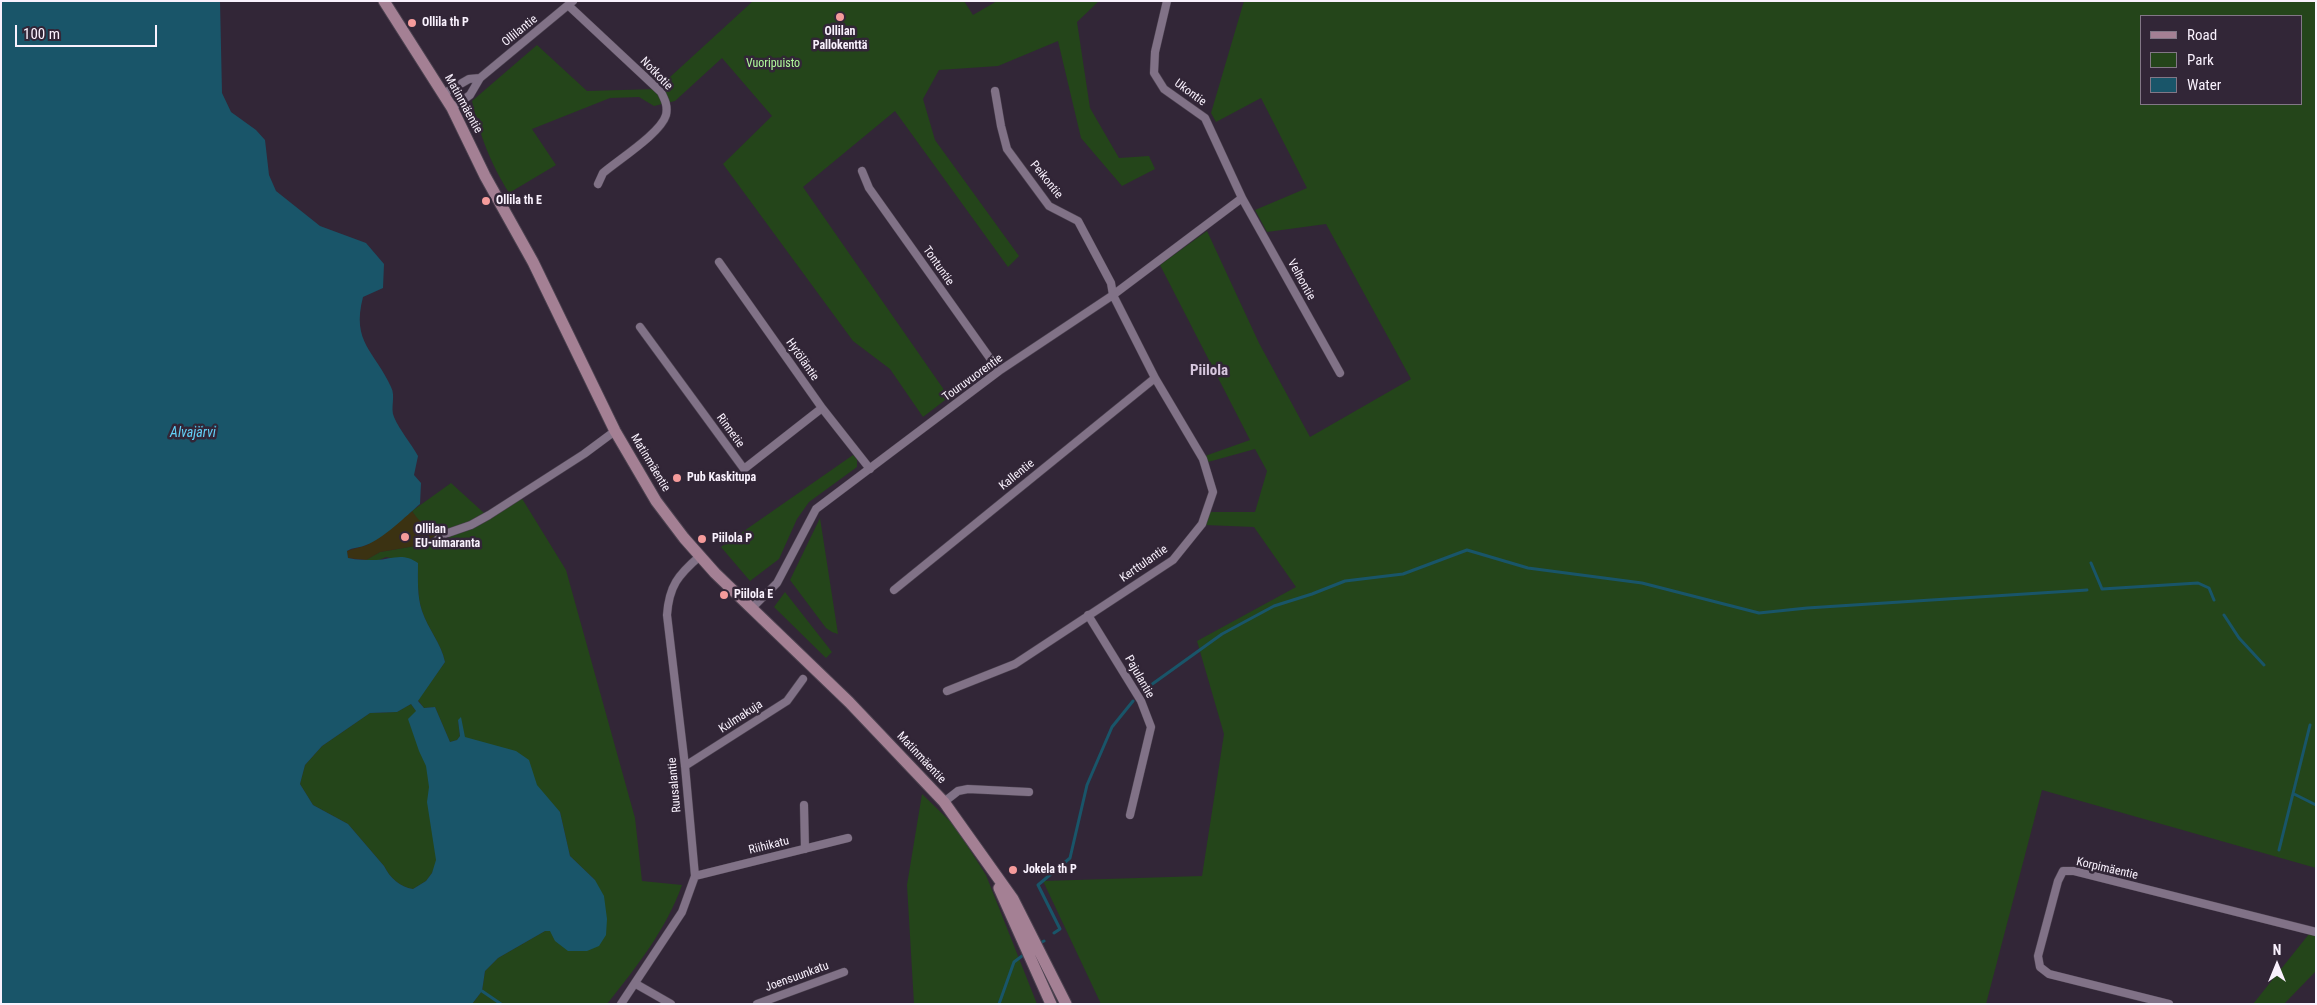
<!DOCTYPE html>
<meta charset="utf-8">
<style>
body{margin:0}
#map{position:relative;width:2317px;height:1005px;overflow:hidden;background:#322637;font-family:"Roboto Condensed",sans-serif}
canvas{display:block}
.frame{position:absolute;inset:0;border:2px solid #f9f1fd;pointer-events:none}
.legend{position:absolute;left:2140px;top:15px;width:162px;height:90px;box-sizing:border-box;background:#322637;border:1px solid #827786;margin:0;padding:6px 9px;list-style:none;font-size:15px;color:#f9f1fd}
.legend li{display:flex;align-items:center;gap:10px;height:25px}
.legend b{width:25px;border:1px solid #827786}
.north{position:absolute;left:2252px;top:940px;width:50px;height:50px;-webkit-text-stroke:4px #322637;paint-order:stroke;rotate:0deg;font-size:14px;font-weight:700;line-height:20px;text-align:center;color:#f9f1fd}
.north::after{content:'';display:block;margin:auto;width:18px;height:22px;background:#f9f1fd;clip-path:polygon(50% 0,100% 100%,50% 72%,0 100%)}
.scale{position:absolute;left:15px;top:25px;width:142px;height:22px;box-sizing:border-box;border:2px solid #f9f1fd;border-top:0;padding-left:6px;font-size:15px;line-height:18px;white-space:nowrap;color:#f9f1fd;-webkit-text-stroke:4px #322637;paint-order:stroke}
</style>
<div id="map">
<canvas width="2317" height="1005"></canvas>
<div class="frame"></div>
<ul class="legend">
<li><b style="height:6px;background:#a48094"></b>Road</li>
<li><b style="height:14px;background:#24451a"></b>Park</li>
<li><b style="height:14px;background:#195569"></b>Water</li>
</ul>
<div class="north">N</div>
<div class="scale">100 m</div>
</div>
<script>
const c = document.querySelector('canvas').getContext('2d');
c.lineJoin = 'round';
function fill(path, color) { c.fillStyle = color; c.fill(path, 'evenodd'); }
function trace(path, color, width, dash) { c.strokeStyle = color; c.lineWidth = width; c.lineCap = dash ? 'butt' : 'round'; c.setLineDash(dash || []); c.stroke(path); }
function write(font, color, halo, rows, align = 'center') {
  c.font = font + ' "Roboto Condensed",sans-serif'; c.lineWidth = 5; c.setLineDash([]); c.textBaseline = 'middle'; c.strokeStyle = halo; c.fillStyle = color; for (const [text, x, y, turn = 0] of rows) {
    c.save(); c.translate(x, y); c.rotate((+turn || 0) * Math.PI / 180); c.textAlign = isNaN(turn) ? turn : align; if (halo) c.strokeText(text, 0, 0); c.fillText(text, 0, 0); c.restore();
  }
}
fill(new Path2D(`
 M 753,1 L 964,1 L 973,15 L 997,1 L 1099,1 L 1077,22 L 1090,108 L 1119,158 L 1149,156 L 1155,169 L 1122,186 L 1081,138 L 1058,41 L 998,66 L 939,70 L 923,99 L 935,140 L 1019,256 L 1008,267 L 895,111 L 803,187 L 949,397 L 923,417 L 890,369 L 853,341 L 723,164 L 772,116 L 722,58 L 675,101 L 654,106 L 639,97 L 610,98 L 532,129 L 556,165 L 509,193 C 490,162 480,136 472,101 L 537,45 L 587,91 L 657,89 Z
 M 1244,1 L 2316,1 L 2316,868 L 2042,790 L 1986,1004 L 1101,1004 L 1043,881 L 1202,876 L 1224,734 L 1197,641 L 1296,587 L 1254,527 L 1205,525 L 1208,512 L 1255,512 L 1267,471 L 1255,449 L 1208,462 L 1205,456 L 1250,440 L 1160,265 L 1207,231 L 1259,343 L 1310,437 L 1411,379 L 1326,224 L 1267,232 L 1255,210 L 1307,188 L 1261,98 L 1216,122 L 1211,113 ZM 2141,16 L 2301,16 L 2301,104 L 2141,104 Z
 M 853,455 L 857,459 L 857,467 L 809,502 L 797,519 L 779,559 L 750,581 L 721,547 Z
 M 451,483 L 484,513 L 518,492 L 566,570 L 635,818 L 642,881 L 682,885 C 667,928 636,968 607,1004 L 472,1004 L 482,991 L 485,971 L 498,958 L 545,931 L 550,931 L 595,880 L 570,856 L 560,812 L 465,741 L 458,720 L 460,736 L 457,740 L 450,742 L 435,707 L 424,708 L 418,700 L 445,662 C 441,643 428,629 422,611 C 417,596 418,579 418,563 L 386,557 L 379,560 L 366,560 L 380,552 L 421,545 L 427,547 L 429,540 L 445,530 C 426,528 422,527 412,511 Z
 M 820,518 L 838,634 L 832,632 L 826,628 L 790,580 Z
 M 785,592 L 832,652 L 826,658 L 774,607 Z
 M 411,704 L 416,711 L 422,736 L 443,848 L 432,873 L 426,881 L 413,889 C 400,887 390,878 384,866 L 348,824 L 313,805 L 300,784 L 305,765 L 322,746 L 370,713 L 397,712 Z
 M 922,794 L 954,825 L 986,875 L 1037,1004 L 914,1004 L 907,885 Z
 M 2309,934 L 2316,936 L 2316,971 L 2284,1004 L 2253,1004 Z`), '#24451a');
fill(new Path2D(`
 M 412,511 C 422,526 429,528 446,529 C 437,534 430,537 427,547 L 421,545 L 380,552 L 366,560 L 348,558 L 347,551 L 367,545 Z`), '#3b3212');
fill(new Path2D(`
 M 1,1 L 220,1 L 222,93 L 231,112 L 256,130 L 265,140 L 269,175 L 276,191 L 320,226 L 366,243 L 384,264 L 383,288 L 363,297 C 351,343 375,351 391,387 C 396,396 390,408 394,417 C 400,431 411,443 418,456 L 414,475 L 421,483 L 420,504 C 406,516 383,539 366,545 C 359,548 353,547 347,551 L 348,558 C 357,560 367,560 376,560 C 392,559 403,552 418,563 C 418,579 417,596 422,611 C 428,629 441,643 445,662 L 418,701 L 424,708 L 435,707 L 450,742 L 457,740 L 460,736 L 458,720 L 461,717 L 465,737 L 516,751 L 529,760 L 537,785 L 560,812 L 570,856 L 595,880 L 604,896 L 607,919 L 606,935 L 599,946 L 587,951 L 568,951 L 555,941 L 550,931 L 545,931 L 498,958 L 485,971 L 482,991 L 472,1004 L 1,1004 ZM 411,704 L 416,711 L 408,719 L 419,751 L 426,766 L 429,787 L 427,802 L 436,860 L 432,873 L 426,881 L 413,889 C 400,887 390,878 384,866 L 348,824 L 313,805 L 300,784 L 305,765 L 322,746 L 370,713 L 397,712 Z`), '#195569');
trace(new Path2D(`
 M 2091,563 L 2102,589 L 2198,583 L 2209,588 L 2214,600
 M 2224,615 L 2239,638 L 2264,665
 M 1144,690 L 1222,634 L 1274,606 L 1312,594 L 1345,581 L 1403,574 L 1467,550 L 1528,568 L 1642,583 L 1759,613 L 1807,608 L 2087,590
 M 2294,794 L 2316,805
 M 2279,850 L 2310,725
 M 1054,933 L 1060,929 L 1038,885 L 1070,858 L 1087,785 L 1112,727 L 1133,701
 M 1042,942 L 1044,941
 M 482,991 L 501,1004
 M 999,1004 L 1014,962 L 1022,956`), '#195569', 3);
const street = new Path2D(`
 M 1167,1 L 1155,52 L 1154,73 L 1164,89 L 1205,118 L 1242,198 L 1340,373
 M 569,6 L 661,92 C 665,100 668,106 666,115 C 661,133 618,160 603,173 L 598,184
 M 443,94 L 469,79 L 480,78
 M 452,108 L 470,95 L 480,78 L 573,1
 M 862,171 L 869,188 L 999,371
 M 719,262 L 822,408 L 870,469
 M 640,327 L 744,469 L 822,408
 M 437,540 L 445,534 L 471,525 L 489,515 L 584,454 L 615,431
 M 894,590 L 1155,378
 M 752,608 L 777,583 L 816,509 L 999,371 L 1113,295 L 1242,198
 M 1088,615 L 1141,701 L 1151,727 L 1130,815
 M 947,691 L 1015,664 L 1173,560 L 1202,524 L 1213,492 L 1203,459 L 1155,378 L 1113,295 L 1111,283 L 1078,221 L 1049,206 L 1007,149 L 1001,126 L 995,91
 M 685,766 L 787,701 L 803,679
 M 944,802 L 958,791 L 968,789 L 1029,792
 M 804,805 L 805,849
 M 695,876 L 848,838
 M 636,984 L 671,1004
 M 621,1004 L 682,912 L 695,876 L 685,766 L 667,615 C 669,586 678,575 700,556
 M 757,1004 L 844,972
 M 2169,1004 L 2049,974 L 2040,967 L 2038,956 L 2058,881 L 2063,871 L 2074,871 L 2316,932`);
const secondary = new Path2D(`
 M 384,1 L 452,108 L 485,176 L 533,262 L 615,431 L 656,501 L 684,538 L 715,573 L 849,702 L 944,802 L 1013,899 L 1066,1004
 M 999,888 L 1051,1004`);
trace(street, '#4b414f', 9);
trace(secondary, '#4b414f', 13);
trace(street, '#817287', 8);
trace(secondary, '#a48094', 11);
for (const [x, y, r, color] of [
 [840,17,5,"#f59b9b"],
 [412,23,5,"#f59b9b"],
 [486,201,5,"#f59b9b"],
 [677,478,5,"#f59b9b"],
 [405,537,5,"#f59b9b"],
 [702,539,5,"#f59b9b"],
 [724,595,5,"#f59b9b"],
 [1013,870,5,"#f59b9b"]
]) { const dot = new Path2D(); dot.arc(x, y, r, 0, 2 * Math.PI); c.fillStyle = color; c.fill(dot); trace(dot, '#322637', 2); }
write('bold 12px', '#f9f1fd', '#322637', [
 ["Ollila th P",422,23],
 ["Ollilan",840,32,"center"],
 ["Pallokenttä",840,46,"center"],
 ["Ollila th E",496,201],
 ["Pub Kaskitupa",687,478],
 ["Ollilan",415,530],
 ["EU-uimaranta",415,544],
 ["Piilola P",712,539],
 ["Piilola E",734,595],
 ["Jokela th P",1023,870]
], 'left');
write('12px', '#f9f1fd', '#322637', [
 ["Ollilantie",520,31,-39],
 ["Notkotie",656,74,46],
 ["Ukontie",1190,93,36],
 ["Matinmäentie",463,104,61],
 ["Peikontie",1046,180,51],
 ["Tontuntie",938,266,55],
 ["Velhontie",1301,280,61],
 ["Hytöläntie",802,360,55],
 ["Touruvuorentie",973,378,-36],
 ["Rinnetie",730,431,54],
 ["Matinmäentie",650,463,59],
 ["Kallentie",1017,475,-39],
 ["Kerttulantie",1144,564,-35],
 ["Pajulantie",1139,677,60],
 ["Kulmakuja",741,717,-33],
 ["Matinmäentie",921,758,47],
 ["Ruusalantie",675,785,-95],
 ["Riihikatu",769,846,-14],
 ["Korpimäentie",2107,869,13],
 ["Joensuunkatu",797,977,-20]
]);
write('12px', '#b1fa9c', '#322637', [
 ["Vuoripuisto",773,64]
]);
write('italic 14px', '#63d2f9', '#322637', [
 ["Alvajärvi",193,433]
]);
write('bold 15px', '#d7c7de', '#322637', [
 ["Piilola",1209,371]
]);
</script>
